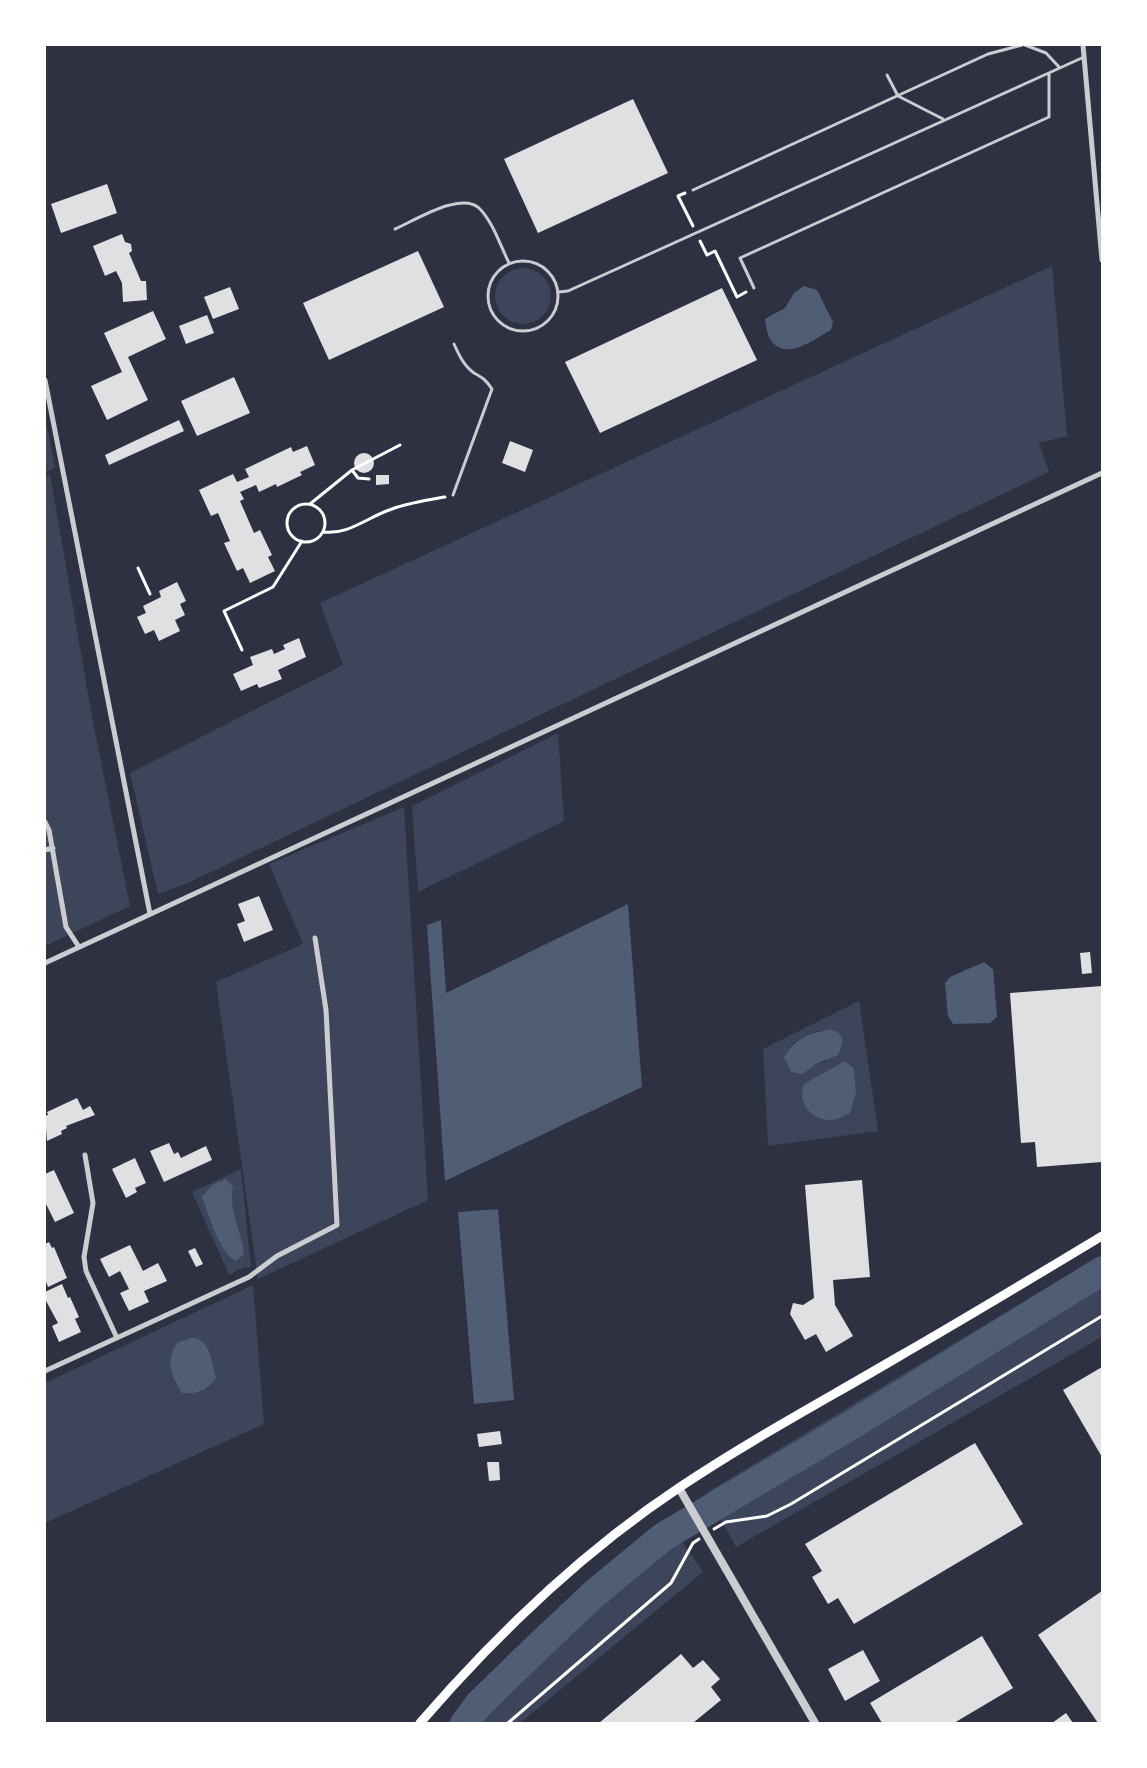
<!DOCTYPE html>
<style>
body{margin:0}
#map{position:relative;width:1147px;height:1768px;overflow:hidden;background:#2d3142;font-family:Barlow,sans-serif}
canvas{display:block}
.frame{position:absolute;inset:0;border:46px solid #fff;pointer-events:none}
</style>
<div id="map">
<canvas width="1147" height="1768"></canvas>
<div class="frame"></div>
</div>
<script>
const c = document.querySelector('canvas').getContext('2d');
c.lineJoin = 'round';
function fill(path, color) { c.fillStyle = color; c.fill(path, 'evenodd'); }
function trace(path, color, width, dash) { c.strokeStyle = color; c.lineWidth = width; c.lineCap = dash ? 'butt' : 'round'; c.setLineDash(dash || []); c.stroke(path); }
fill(new Path2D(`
 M 1052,266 L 1067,436 L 1039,443 L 1049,472 L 190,882 L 158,894 L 130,773 L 343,665 L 320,603 Z
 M495 296a28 28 0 1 1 56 0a28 28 0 1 1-56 0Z
 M 45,416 L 55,468 L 45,472 Z
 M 50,474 L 92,717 L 130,906 L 45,946 L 45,476 Z
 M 558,733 L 564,821 L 418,892 L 412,806 Z
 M 404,807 L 428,1200 L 258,1279 L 216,982 L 303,944 L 269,864 Z
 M 859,1001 L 878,1131 L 768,1146 L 763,1049 ZM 830,1029 L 826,1061 L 814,1065 L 793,1043 L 815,1032 Z
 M 241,1169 L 251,1268 L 244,1267 L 229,1275 L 192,1192 Z
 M 1102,1254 L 1102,1337 L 736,1547 L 706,1493 Z
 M 253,1285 L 264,1424 L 45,1523 L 45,1383 Z
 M 668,1521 L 703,1572 L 520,1723 L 447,1723 C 508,1649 590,1576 668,1521 Z`), '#3c4559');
fill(new Path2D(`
 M 804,286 L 817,290 L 833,322 L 831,330 C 814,339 785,363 770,339 C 767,334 766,325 765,319 L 785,308 L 794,293 Z
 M 628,904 L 642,1087 L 445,1181 L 427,925 L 441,920 L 446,993 Z
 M 984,962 L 993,969 L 997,1017 L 990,1023 L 953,1024 L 948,1016 L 945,983 L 950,977 Z
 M 830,1029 L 839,1033 L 843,1041 L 838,1055 L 814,1065 L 803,1074 L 791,1072 L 784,1057 C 797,1037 808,1034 830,1029 Z
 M 845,1061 L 854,1069 L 856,1093 L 850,1113 C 845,1115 836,1120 831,1120 C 810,1120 797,1102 804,1084 Z
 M 226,1179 L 233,1187 C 228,1210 242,1231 244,1254 L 236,1261 C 219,1253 209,1214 202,1197 L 212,1185 Z
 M 498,1209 L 514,1400 L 474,1404 L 458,1212 Z
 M 191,1338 C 210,1336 212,1364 216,1378 C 206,1391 198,1394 182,1393 C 171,1374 165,1363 177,1343 Z`), '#4f5d75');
trace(new Path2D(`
 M 465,1723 L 479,1704 L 542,1643 L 595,1593 L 663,1537 L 850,1426 L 1102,1271`), '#4f5d75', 29);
fill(new Path2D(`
 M 633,99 L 668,173 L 538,233 L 504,159 Z
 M 107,184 L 117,213 L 61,233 L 51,204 Z
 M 122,234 L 125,242 L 131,244 L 132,251 L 129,253 L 141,281 L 146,281 L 147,300 L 123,302 L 122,283 L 116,271 L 105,276 L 93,246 Z
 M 418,251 L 444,307 L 329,360 L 303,303 Z
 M 230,287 L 239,309 L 213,319 L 204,297 Z
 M 722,288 L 757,360 L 600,433 L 565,362 Z
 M 153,311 L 166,339 L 128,357 L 148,400 L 107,420 L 91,386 L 122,372 L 104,333 Z
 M 207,315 L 214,333 L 186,344 L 179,326 Z
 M 234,377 L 250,413 L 197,436 L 181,401 Z
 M 179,420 L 184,431 L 109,465 L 105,455 Z
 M 510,441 L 533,450 L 525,472 L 502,463 Z
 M 307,446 L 315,465 L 300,472 L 302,475 L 277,487 L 276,484 L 259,492 L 256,485 L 240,492 L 244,499 L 240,501 L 254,533 L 260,530 L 272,555 L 268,557 L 275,571 L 250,583 L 243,568 L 237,571 L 224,543 L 230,541 L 218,513 L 211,516 L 199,490 L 233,474 L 237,482 L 249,477 L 245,469 L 291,447 L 293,452 Z
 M354 463a10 10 0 1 1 20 0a10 10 0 1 1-20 0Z
 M 376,475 L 389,475 L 389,484 L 376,485 Z
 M 177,582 L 186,601 L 180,604 L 185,615 L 175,620 L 180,631 L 159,641 L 154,630 L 145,634 L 137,617 L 146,613 L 143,606 L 161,597 L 159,591 Z
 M 299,638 L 306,657 L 278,670 L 282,679 L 259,688 L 257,684 L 241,691 L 233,674 L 253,665 L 250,657 L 272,649 L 274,654 L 285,649 L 283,645 Z
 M 259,896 L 273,930 L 244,942 L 237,924 L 245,921 L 238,904 Z
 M 1090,952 L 1092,973 L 1082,974 L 1080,953 Z
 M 1102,986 L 1102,1162 L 1037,1167 L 1035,1142 L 1021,1143 L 1010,993 Z
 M 77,1098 L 83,1110 L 90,1106 L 95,1115 L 66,1126 L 67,1128 L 61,1131 L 62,1134 L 47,1141 L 45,1116 L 48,1115 L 47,1112 Z
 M 169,1143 L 174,1154 L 178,1152 L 181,1158 L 206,1146 L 212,1160 L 164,1182 L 150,1151 Z
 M 135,1158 L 146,1183 L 135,1188 L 137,1192 L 126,1198 L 112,1169 Z
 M 54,1170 L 74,1213 L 55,1222 L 45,1202 L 45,1174 Z
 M 862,1180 L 870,1277 L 833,1280 L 835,1305 L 853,1336 L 826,1352 L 816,1334 L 805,1340 L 790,1314 L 793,1303 L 803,1305 L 814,1298 L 805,1185 Z
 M 49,1242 L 52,1248 L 54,1247 L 67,1278 L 48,1287 L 45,1279 L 45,1244 Z
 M 130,1245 L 143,1271 L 158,1263 L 167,1281 L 144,1291 L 149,1302 L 129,1311 L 120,1293 L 129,1289 L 120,1271 L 109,1277 L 100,1259 Z
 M 195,1248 L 203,1264 L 196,1267 L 188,1251 Z
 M 62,1284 L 68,1298 L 70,1297 L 79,1317 L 75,1319 L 81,1332 L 59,1342 L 52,1326 L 58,1323 L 45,1299 L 45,1292 Z
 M 1102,1367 L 1102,1457 L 1063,1390 Z
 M 500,1431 L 502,1444 L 479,1447 L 477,1434 Z
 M 975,1443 L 1023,1524 L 854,1624 L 838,1598 L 828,1604 L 812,1577 L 822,1571 L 805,1544 Z
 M 487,1462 L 499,1462 L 500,1480 L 489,1481 Z
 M 1102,1591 L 1102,1723 L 1098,1723 L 1038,1635 Z
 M 982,1636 L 1013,1688 L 954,1723 L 882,1723 L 870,1703 Z
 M 863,1650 L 880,1681 L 845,1701 L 828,1669 Z
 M 681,1654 L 693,1668 L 703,1660 L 720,1679 L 711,1687 L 721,1700 L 693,1723 L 599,1723 Z
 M 1066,1713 L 1073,1723 L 1052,1723 Z`), '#e0e0e3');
trace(new Path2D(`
 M 685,193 L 678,196 L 693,226
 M 700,241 L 707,255 L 715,251 L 737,297 L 746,292
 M 352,470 L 358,478 L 369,479
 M 310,504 L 352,470 L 400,445
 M287 523a19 19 0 1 1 38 0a19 19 0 1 1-38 0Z
 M 323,532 C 350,535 367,517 392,509 C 409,503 428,500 445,497
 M 138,568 L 150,594
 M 242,650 L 224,611 L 273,587 L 302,541
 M 714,1529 L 726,1522 L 767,1516 L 791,1504 L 1102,1316
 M 508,1723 L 671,1583 L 693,1543 L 699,1539`), '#fff', 3);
trace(new Path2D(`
 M 1025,45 L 1046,53 L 1060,68
 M 887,75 L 898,96 L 943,119
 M 693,190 L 988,54 L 1022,45
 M 395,229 C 414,221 461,191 479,208 C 493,222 500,245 509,263
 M488 296a35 35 0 1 1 70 0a35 35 0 1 1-70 0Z
 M 754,288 L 740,258 L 1049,117 L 1049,73
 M 559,292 L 568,291 L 1084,57
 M 453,495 L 492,389 C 486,380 483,378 474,373 C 464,366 459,355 454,344`), '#caccd0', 3);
trace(new Path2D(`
 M 1083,45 L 1102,260
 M 45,380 L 150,914
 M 45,822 L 49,830 L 66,927 L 79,947
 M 45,850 L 53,848
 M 45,963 L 1102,473
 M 85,1155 L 93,1203 L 84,1257 L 86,1271 L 117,1338
 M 45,1371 L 249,1277 L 277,1256 L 337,1225 L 326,1010 L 315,938`), '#caccd0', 5);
trace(new Path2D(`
 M 679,1488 L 815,1723`), '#caccd0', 8);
trace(new Path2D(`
 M 420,1723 C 496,1635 582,1552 680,1487 C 750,1440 825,1400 898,1357 C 966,1318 1034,1277 1102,1236`), '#fff', 9);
</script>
